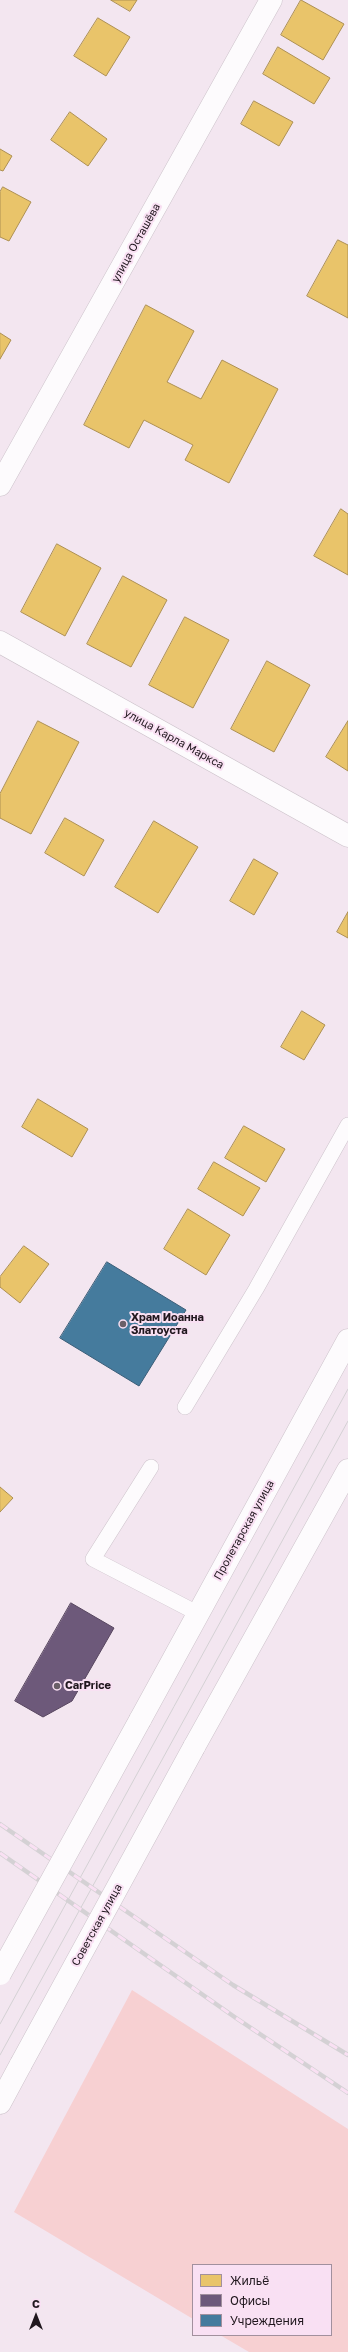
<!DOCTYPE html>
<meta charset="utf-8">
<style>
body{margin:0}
#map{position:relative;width:348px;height:2352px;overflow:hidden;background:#f3e6f0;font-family:"Golos Text",sans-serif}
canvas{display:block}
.legend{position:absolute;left:192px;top:2264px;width:140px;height:72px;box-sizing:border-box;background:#f9e0f3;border:1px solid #a2909e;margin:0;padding:5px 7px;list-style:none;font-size:12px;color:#20171e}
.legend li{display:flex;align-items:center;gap:8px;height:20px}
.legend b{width:20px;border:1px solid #a2909e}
.north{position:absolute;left:16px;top:2296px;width:40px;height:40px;-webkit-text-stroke:3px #f9e0f3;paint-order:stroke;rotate:0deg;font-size:11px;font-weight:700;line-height:16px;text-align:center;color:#20171e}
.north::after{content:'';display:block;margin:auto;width:14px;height:18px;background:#20171e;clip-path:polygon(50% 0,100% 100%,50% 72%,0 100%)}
</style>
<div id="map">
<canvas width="348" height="2352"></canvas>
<ul class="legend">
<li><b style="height:11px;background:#e9c46a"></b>Жильё</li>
<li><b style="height:11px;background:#6d597a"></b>Офисы</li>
<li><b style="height:11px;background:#457b9d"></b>Учреждения</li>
</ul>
<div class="north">С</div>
</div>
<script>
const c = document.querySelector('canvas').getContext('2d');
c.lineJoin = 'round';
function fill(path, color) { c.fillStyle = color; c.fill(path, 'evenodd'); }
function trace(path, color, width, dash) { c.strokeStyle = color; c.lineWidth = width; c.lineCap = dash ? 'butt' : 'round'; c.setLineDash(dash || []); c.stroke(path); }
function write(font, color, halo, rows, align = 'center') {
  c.font = font + ' "Golos Text",sans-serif'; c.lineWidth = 4; c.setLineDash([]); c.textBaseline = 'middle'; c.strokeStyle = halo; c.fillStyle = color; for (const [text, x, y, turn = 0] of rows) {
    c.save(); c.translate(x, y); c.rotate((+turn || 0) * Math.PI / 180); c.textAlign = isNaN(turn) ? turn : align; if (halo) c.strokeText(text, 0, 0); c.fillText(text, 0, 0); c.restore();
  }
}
fill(new Path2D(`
 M 132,1990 L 348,2129 L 348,2352 L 249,2352 L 220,2335 L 331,2335 L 331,2265 L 193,2265 L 193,2319 L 14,2212 Z`), '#f7d0d2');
const homes = new Path2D(`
 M 111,0 L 137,0 L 130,11 Z
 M 301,0 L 344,24 L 323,60 L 281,35 Z
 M 98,18 L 130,37 L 106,76 L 74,56 Z
 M 278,47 L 330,78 L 314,104 L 263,74 Z
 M 254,101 L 293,122 L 279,146 L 241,124 Z
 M 70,112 L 107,139 L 88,166 L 51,140 Z
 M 0,149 L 12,156 L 3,171 L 0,170 Z
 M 3,187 L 31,202 L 9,241 L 0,237 L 0,192 Z
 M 338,240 L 348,245 L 348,318 L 307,296 Z
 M 146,305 L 194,331 L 167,382 L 201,399 L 222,360 L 278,389 L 229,483 L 185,460 L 193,445 L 144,420 L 129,448 L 84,425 Z
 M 0,333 L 11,340 L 0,359 Z
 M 341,509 L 348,514 L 348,575 L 314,556 Z
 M 57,544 L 101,568 L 65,636 L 21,612 Z
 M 123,576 L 167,600 L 131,667 L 87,644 Z
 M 185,617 L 229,640 L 193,708 L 149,685 Z
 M 267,661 L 310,685 L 274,752 L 231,729 Z
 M 38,721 L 79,742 L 31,834 L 0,818 L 0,794 Z
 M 348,721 L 348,771 L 326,757 Z
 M 65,818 L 104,840 L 84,876 L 45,853 Z
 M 154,821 L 198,847 L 158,913 L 115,887 Z
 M 254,859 L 278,873 L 254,915 L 230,901 Z
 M 348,912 L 348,938 L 337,932 Z
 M 302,1011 L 325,1025 L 304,1060 L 281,1047 Z
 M 38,1099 L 88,1129 L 72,1157 L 22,1127 Z
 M 244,1126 L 285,1149 L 266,1182 L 225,1158 Z
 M 214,1162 L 260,1188 L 243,1216 L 198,1189 Z
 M 188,1209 L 230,1235 L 206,1275 L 164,1249 Z
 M 24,1246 L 49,1264 L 20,1303 L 0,1287 L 0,1277 Z
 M 0,1487 L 13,1498 L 0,1512 Z`);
fill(homes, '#e9c46a');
trace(homes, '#ad9053', 1);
const offices = new Path2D(`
 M 71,1603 L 114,1628 L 72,1701 L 43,1717 L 15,1701 Z`);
fill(offices, '#6d597a');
trace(offices, '#56455e', 1);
const public = new Path2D(`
 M 107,1262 L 186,1310 L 139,1386 L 60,1338 Z`);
fill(public, '#457b9d');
trace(public, '#3a5d77', 1);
const service = new Path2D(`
 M 185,1407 L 256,1289 L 348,1125
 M 151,1467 L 93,1559 L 199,1614`);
const minor = new Path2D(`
 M 0,485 L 271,0`);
const tertiary = new Path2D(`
 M 0,642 L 348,836`);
const primary = new Path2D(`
 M 140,1720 L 348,1340
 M 194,1747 L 348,1470
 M 0,2103 L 21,2064`);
trace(service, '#ccc2ca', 16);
trace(minor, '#ccc2ca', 23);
trace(tertiary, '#ccc2ca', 23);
trace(primary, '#ccc2ca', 23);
trace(service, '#fdfbfd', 15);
trace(minor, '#fdfbfd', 22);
trace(tertiary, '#fdfbfd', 22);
trace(primary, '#fdfbfd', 22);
trace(new Path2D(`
 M 0,2024 L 348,1389
 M 0,2055 L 348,1421`), '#d4d1d4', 1);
const rail = new Path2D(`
 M 0,1824 L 233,1985 L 348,2055
 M 0,1853 L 236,2018 L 348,2093`);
trace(rail, '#d4d1d4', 4.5);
trace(rail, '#f9e0f3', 3, [9]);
const primaryBridge = new Path2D(`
 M 0,1974 L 140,1720
 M 21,2064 L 194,1747`);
trace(primaryBridge, '#ccc2ca', 23, []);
trace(primaryBridge, '#fdfbfd', 22);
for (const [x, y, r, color] of [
 [123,1324,4,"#6a5f68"],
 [57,1686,4,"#6a5f68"]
]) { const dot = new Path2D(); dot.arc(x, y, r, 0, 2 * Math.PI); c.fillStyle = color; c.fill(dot); trace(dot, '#f9e0f3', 1.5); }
write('11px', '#20171e', '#f9e0f3', [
 ["улица Осташёва",136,243,-61],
 ["улица Карла Маркса",174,739,29],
 ["Пролетарская улица",244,1530,-61],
 ["Советская улица",97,1925,-61]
]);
write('bold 11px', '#20171e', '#f9e0f3', [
 ["Храм Иоанна",131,1318],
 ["Златоуста",131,1331],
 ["CarPrice",65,1686]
], 'left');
</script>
